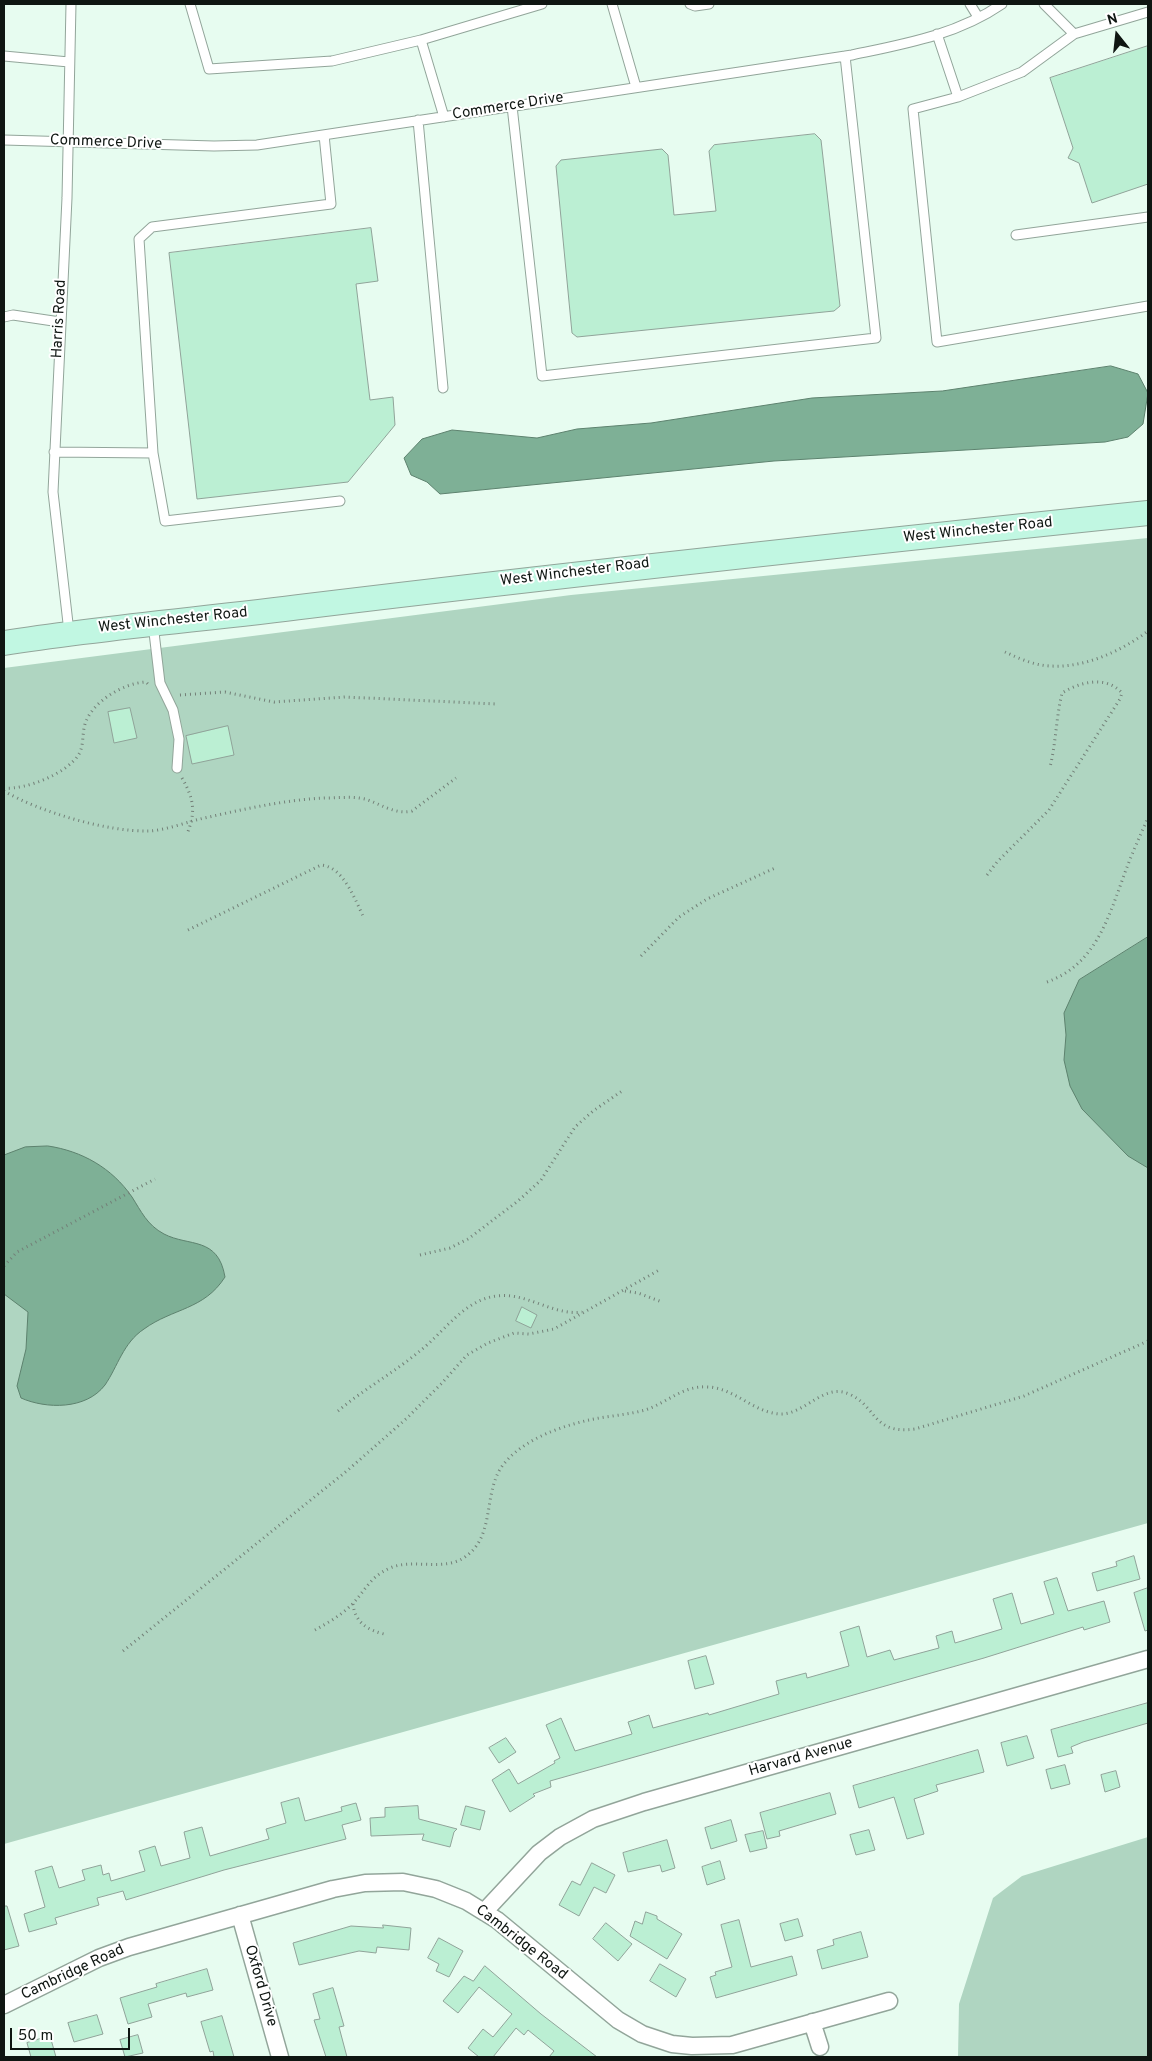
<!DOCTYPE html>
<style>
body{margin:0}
#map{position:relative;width:1152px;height:2061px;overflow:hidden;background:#e7fcf0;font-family:Overpass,sans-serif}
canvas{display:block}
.frame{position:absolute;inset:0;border:5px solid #0f1612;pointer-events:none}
.north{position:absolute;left:1092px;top:10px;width:50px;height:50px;-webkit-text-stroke:4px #fff;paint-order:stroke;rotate:344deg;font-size:14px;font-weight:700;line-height:20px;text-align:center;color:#0f1612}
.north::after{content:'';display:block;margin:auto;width:18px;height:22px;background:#0f1612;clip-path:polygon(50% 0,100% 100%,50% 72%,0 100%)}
.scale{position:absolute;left:10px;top:2028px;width:120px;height:22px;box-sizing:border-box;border:2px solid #0f1612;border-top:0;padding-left:6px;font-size:15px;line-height:18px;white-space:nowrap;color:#0f1612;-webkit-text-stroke:4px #fff;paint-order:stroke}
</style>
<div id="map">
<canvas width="1152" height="2061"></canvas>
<div class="frame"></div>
<div class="north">N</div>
<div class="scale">50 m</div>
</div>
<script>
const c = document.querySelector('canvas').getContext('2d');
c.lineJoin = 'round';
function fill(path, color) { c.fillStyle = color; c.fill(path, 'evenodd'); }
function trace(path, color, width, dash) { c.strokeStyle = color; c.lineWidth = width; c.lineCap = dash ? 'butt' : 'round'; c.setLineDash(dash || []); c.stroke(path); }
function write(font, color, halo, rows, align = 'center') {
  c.font = font + ' Overpass,sans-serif'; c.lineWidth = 4; c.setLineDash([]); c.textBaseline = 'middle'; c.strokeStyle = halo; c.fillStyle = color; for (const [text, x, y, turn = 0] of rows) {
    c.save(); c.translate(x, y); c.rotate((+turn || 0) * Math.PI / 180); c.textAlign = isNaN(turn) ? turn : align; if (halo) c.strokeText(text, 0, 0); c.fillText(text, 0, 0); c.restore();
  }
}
fill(new Path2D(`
 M 1148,538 L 1148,1523 L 4,1844 L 4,668 L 571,595 Z
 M 1148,1837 L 1148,2057 L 958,2057 L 959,2004 L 993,1898 L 1022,1876 Z`), '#afd5c1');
const water = new Path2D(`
 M 1111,366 L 1138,374 L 1148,393 L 1143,424 L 1128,437 L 1105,442 L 774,461 L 440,494 L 427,482 L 411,475 L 404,458 L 422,439 L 452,430 L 537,438 L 577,429 L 651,423 L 812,398 L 942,391 Z
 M 1148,937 L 1148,1168 L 1128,1156 L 1082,1109 L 1070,1086 L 1064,1060 L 1066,1035 L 1064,1013 L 1079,980 Z
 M 48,1146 C 82,1151 112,1168 132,1197 C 141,1211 147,1225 164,1234 C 189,1247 218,1236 225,1277 C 204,1310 173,1308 144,1329 C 123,1343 118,1366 105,1385 C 86,1410 46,1409 21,1398 L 17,1386 L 26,1349 L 28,1312 L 4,1294 L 4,1155 L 25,1147 Z`);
fill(water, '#7eb096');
trace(water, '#5d826e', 1);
const building = new Path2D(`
 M 1148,46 L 1148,184 L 1092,203 L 1079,163 L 1068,158 L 1073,148 L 1050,78 Z
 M 815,134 L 821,140 L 840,306 L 834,311 L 577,337 L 572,333 L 556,166 L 561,160 L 662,149 L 668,155 L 674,215 L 716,211 L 709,151 L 714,145 Z
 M 371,228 L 378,281 L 356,284 L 370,400 L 393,397 L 395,425 L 348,482 L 197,499 L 169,253 Z
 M 130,708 L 137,738 L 114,743 L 108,712 Z
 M 228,726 L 234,755 L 192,764 L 186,736 Z
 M 522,1307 L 537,1315 L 531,1328 L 516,1321 Z
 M 1134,1556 L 1140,1579 L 1097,1591 L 1092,1573 L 1117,1566 L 1116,1562 Z
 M 1057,1578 L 1068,1611 L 1104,1601 L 1110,1622 L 1084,1630 L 1083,1627 L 984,1658 L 550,1781 L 551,1787 L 533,1794 L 535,1796 L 510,1812 L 492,1780 L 509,1769 L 518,1784 L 555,1763 L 554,1761 L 560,1758 L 546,1725 L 561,1718 L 575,1751 L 632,1734 L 628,1722 L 649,1715 L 653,1728 L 708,1713 L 709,1715 L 779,1694 L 776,1681 L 806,1673 L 807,1678 L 849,1666 L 840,1632 L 859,1626 L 867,1657 L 890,1650 L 894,1660 L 939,1648 L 936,1636 L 952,1631 L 955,1643 L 1002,1629 L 993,1599 L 1012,1593 L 1021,1624 L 1054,1614 L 1044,1582 Z
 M 1148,1588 L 1148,1630 L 1145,1631 L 1134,1593 Z
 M 706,1656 L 714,1684 L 695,1689 L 688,1661 Z
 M 1148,1703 L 1148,1723 L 1083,1742 L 1071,1747 L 1073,1753 L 1058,1757 L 1051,1730 Z
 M 1027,1736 L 1034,1758 L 1007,1766 L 1001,1743 Z
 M 506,1738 L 516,1752 L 499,1763 L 489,1748 Z
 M 978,1750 L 984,1772 L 936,1785 L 938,1791 L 914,1799 L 924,1834 L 907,1839 L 894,1797 L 859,1808 L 853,1786 Z
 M 1065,1765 L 1070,1784 L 1051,1789 L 1046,1770 Z
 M 1116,1771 L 1120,1787 L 1105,1792 L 1101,1775 Z
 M 830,1793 L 836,1814 L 779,1831 L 780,1836 L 767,1839 L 760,1813 Z
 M 299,1798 L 305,1821 L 342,1811 L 341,1807 L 356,1803 L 361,1820 L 342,1825 L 346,1839 L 224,1870 L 126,1900 L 123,1891 L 97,1898 L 99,1905 L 55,1918 L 57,1924 L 29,1932 L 24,1914 L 45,1907 L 35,1871 L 52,1866 L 59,1888 L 85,1880 L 82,1870 L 101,1865 L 103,1875 L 109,1873 L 111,1881 L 145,1871 L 139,1851 L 155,1846 L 161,1866 L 190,1858 L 184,1832 L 202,1827 L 210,1856 L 269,1839 L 266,1829 L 286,1823 L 281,1803 Z
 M 418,1806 L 419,1819 L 457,1829 L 454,1832 L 450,1847 L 422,1840 L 424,1834 L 371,1836 L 370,1818 L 385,1817 L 385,1808 Z
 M 466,1806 L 485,1811 L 480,1830 L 461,1825 Z
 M 731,1820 L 737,1841 L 711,1849 L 705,1828 Z
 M 869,1830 L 875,1850 L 856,1855 L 850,1835 Z
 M 763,1831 L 767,1848 L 750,1852 L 745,1835 Z
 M 667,1840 L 675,1868 L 662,1872 L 660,1865 L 628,1872 L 623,1853 Z
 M 720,1861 L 725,1879 L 707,1885 L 702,1867 Z
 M 592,1863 L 615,1875 L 606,1893 L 594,1887 L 579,1916 L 559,1905 L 572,1881 L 580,1885 Z
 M 4,1906 L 7,1906 L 19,1946 L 4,1950 Z
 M 646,1912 L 657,1916 L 657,1919 L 682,1934 L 667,1959 L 630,1936 L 635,1921 L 642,1924 Z
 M 798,1919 L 803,1936 L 785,1941 L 780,1924 Z
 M 739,1920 L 751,1967 L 792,1956 L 797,1975 L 716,1998 L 710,1977 L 716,1975 L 715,1972 L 732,1967 L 721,1925 Z
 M 606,1923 L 632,1944 L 618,1961 L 593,1939 Z
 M 383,1925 L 411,1928 L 409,1950 L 377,1947 L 376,1953 L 359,1951 L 299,1965 L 293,1943 L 351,1926 L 383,1928 Z
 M 861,1932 L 868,1957 L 822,1969 L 817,1950 L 834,1945 L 833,1940 Z
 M 439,1938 L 463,1951 L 449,1977 L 436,1971 L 439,1964 L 428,1958 Z
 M 660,1964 L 686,1979 L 676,1997 L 650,1981 Z
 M 485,1966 L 541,2014 L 597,2057 L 549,2057 L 554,2051 L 528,2030 L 524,2035 L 516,2028 L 493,2057 L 479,2057 L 468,2048 L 483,2029 L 493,2037 L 512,2014 L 479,1987 L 458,2013 L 443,2001 L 464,1976 L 473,1981 Z
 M 207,1969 L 213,1990 L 187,1997 L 186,1993 L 148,2004 L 152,2017 L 128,2024 L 120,1998 L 157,1987 L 156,1984 Z
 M 333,1988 L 344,2026 L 339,2027 L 347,2057 L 326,2057 L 314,2020 L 320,2019 L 313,1994 Z
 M 97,2015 L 103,2034 L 74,2042 L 68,2023 Z
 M 222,2016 L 234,2057 L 214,2057 L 213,2051 L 210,2052 L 201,2022 Z
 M 138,2035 L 143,2053 L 125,2057 L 120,2040 Z
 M 50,2036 L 56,2057 L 31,2057 L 27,2043 Z`);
fill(building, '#bbefd3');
trace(building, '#90a399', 1);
const service = new Path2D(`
 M 190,4 L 209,69 L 332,61 L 421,40 L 444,117
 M 612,4 L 636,87
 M 690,4 L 695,6 L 709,4
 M 970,4 L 978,17
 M 937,34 L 958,97 L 1022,72 L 1074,34 L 1044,4
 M 1074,34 L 1148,12
 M 421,40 L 542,4
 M 4,56 L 69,62
 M 958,97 L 913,109 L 937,342 L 1148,306
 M 512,106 L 542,376 L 876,338 L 845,56
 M 418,120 L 443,388
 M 4,140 L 214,146 L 257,145 L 852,55 C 904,44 957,35 1002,4
 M 1016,235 L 1148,217
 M 4,317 L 13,315 L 60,322
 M 54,452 L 153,453 L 165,521 L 340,501
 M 153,453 L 139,239 L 152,227 L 331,204 L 324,135
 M 153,624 L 160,683 L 173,710 L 179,739 L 177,768
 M 69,632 L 53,492 L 67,198 L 71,4`);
const minor = new Path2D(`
 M 484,1912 L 539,1853 L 560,1837 L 593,1819 L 644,1802 L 1148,1659
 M 240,1915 L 280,2057
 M 4,2005 L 99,1958 L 129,1947 L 333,1889 L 365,1883 L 403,1882 L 436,1889 L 466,1901 L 497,1920 L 618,2020 L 642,2034 L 672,2044 L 692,2046 L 732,2045 L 889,2001
 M 812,2022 L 820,2047`);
const secondary = new Path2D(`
 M 4,643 C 105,627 207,619 308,606 C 588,572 868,542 1148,513`);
trace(service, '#92a59a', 11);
trace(minor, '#92a59a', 19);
trace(secondary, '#92a59a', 26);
trace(new Path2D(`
 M 1005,652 C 1016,657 1029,663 1041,665 C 1078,671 1119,653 1148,631
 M 180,695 L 225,692 L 274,702 L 345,697 L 497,704
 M 182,778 C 194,799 196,812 187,834
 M 4,788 C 25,790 67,774 79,754 C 84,745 82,734 85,724 C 92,702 123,683 146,682 L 148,684
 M 4,791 C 40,812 107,832 149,831 C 166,830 184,823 200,819 C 240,810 283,800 324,798 C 338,798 352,796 365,799 C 381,804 395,815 412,811 L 456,778
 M 987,875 L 997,862 L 1049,810 L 1120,699 L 1122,693 C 1106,675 1080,682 1062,693 C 1056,718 1056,743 1050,767
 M 188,930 L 321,865 C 344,867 355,900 364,918
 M 641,956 L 679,917 L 707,899 L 775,868
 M 1047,982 C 1094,965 1107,922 1123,878 C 1130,858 1139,838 1148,818
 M 420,1255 L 450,1248 L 468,1239 L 518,1201 L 541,1180 L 575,1127 L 593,1111 L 622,1091
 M 4,1266 L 17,1252 L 155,1179
 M 625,1291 L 638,1293 L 662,1302
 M 338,1411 C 364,1389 395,1372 421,1350 C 445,1331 465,1299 497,1296 C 527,1292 553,1316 582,1312
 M 353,1604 C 355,1622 367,1630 384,1634
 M 315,1630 C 326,1624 338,1617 347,1609 C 364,1595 367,1578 390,1568 C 413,1558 443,1572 465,1557 C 494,1537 484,1499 499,1471 C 516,1442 558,1427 589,1420 C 607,1416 627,1415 645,1410 C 667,1403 683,1385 708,1387 C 735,1388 755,1414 782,1414 C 806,1413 824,1383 849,1394 C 877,1406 872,1435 915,1429 L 1024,1396 L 1148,1341
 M 123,1651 L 348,1470 L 406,1419 L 441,1384 L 467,1355 L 488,1343 L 514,1333 L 529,1334 L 554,1329 L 661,1269`), '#738078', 3, [1, 4]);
trace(service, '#fff', 9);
trace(minor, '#fff', 16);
trace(secondary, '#c1f7e2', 24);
write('15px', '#0f1612', '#fff', [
 ["Commerce Drive",508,107,-9],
 ["Commerce Drive",106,143,2],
 ["Harris Road",60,319,-87],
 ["West Winchester Road",978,531,-6],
 ["West Winchester Road",575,573,-7],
 ["West Winchester Road",173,621,-6],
 ["Harvard Avenue",801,1758,-16],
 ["Cambridge Road",521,1943,38],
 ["Cambridge Road",73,1973,-25],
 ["Oxford Drive",260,1986,74]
]);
</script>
